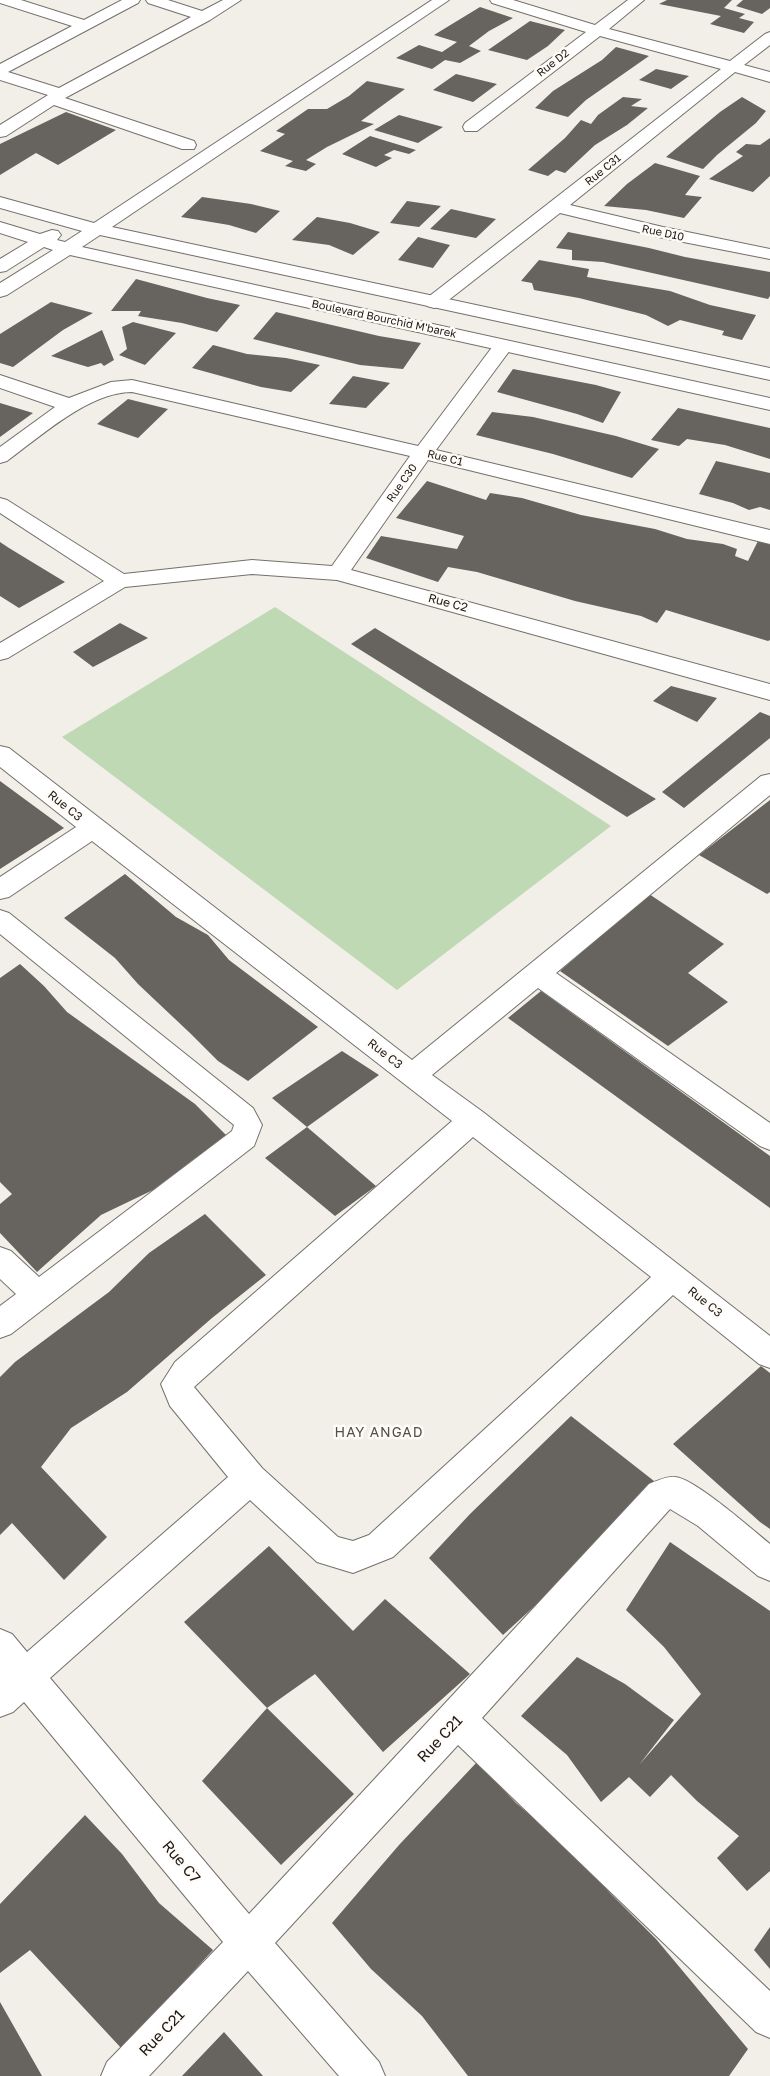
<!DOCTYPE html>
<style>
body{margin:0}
canvas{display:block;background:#f2eee8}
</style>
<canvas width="770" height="2076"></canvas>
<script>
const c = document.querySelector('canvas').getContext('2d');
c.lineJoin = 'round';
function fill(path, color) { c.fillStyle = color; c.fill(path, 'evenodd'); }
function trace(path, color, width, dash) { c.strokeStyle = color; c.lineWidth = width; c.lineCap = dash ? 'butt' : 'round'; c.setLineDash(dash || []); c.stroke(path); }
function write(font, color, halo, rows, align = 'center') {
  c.font = font + ' "Golos Text",sans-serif'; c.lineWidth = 5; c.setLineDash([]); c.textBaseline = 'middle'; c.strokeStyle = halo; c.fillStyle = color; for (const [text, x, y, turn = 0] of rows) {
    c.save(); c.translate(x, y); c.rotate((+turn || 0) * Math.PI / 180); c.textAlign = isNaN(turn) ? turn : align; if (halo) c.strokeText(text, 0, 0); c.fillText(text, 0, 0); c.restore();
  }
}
fill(new Path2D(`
 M 275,607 L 611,826 L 397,990 L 62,737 Z`), '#bfd9b4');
fill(new Path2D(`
 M 667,0 L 732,0 L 724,8 L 745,14 L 739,18 L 754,22 L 744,33 L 710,24 L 721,16 L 659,4 Z
 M 743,0 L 770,0 L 770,8 L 762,14 L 736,6 Z
 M 480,7 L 513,18 L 489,31 L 469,46 L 481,51 L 460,63 L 445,60 L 432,69 L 396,58 L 419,45 L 442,52 L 457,42 L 434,35 Z
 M 530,21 L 565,30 L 548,46 L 527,60 L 488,50 Z
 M 616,47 L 649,56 L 586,100 L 568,117 L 535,108 L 553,91 L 602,60 Z
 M 656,69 L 689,76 L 671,89 L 639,80 Z
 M 456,74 L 497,84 L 473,102 L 433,90 Z
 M 367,81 L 405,89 L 361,121 L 374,124 L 327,147 L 306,160 L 316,164 L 306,171 L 285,166 L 293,161 L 260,151 L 285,134 L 276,131 L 308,109 L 327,109 L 349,96 Z
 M 623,97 L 642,99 L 631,106 L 648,108 L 627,125 L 595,145 L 565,173 L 556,170 L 548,176 L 528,170 L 565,138 L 581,120 L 591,124 L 598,115 Z
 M 742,97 L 766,111 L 756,123 L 717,155 L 703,169 L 666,157 L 720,112 Z
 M 66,112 L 116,130 L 58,165 L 36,153 L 0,175 L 0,144 Z
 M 399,115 L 443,127 L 418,143 L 374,130 Z
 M 370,136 L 416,150 L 409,154 L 394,150 L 384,155 L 392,158 L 376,167 L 342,154 Z
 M 770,138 L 770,176 L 753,192 L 709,179 L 743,156 L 736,152 L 746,144 L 760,145 Z
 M 655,163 L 700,176 L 685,195 L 702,197 L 684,218 L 646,210 L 604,206 L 627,184 Z
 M 202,197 L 251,204 L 280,211 L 256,233 L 229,225 L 181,217 Z
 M 407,201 L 441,206 L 419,227 L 390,223 Z
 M 451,209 L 496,219 L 476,238 L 430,229 Z
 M 317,217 L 350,223 L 380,232 L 353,255 L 329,245 L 292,240 Z
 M 568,232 L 649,248 L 685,257 L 770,272 L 770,296 L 768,299 L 603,262 L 572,260 L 572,250 L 556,248 Z
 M 418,237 L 450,245 L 433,268 L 398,260 Z
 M 539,260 L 589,269 L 587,277 L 670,291 L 710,305 L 756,315 L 742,340 L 722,335 L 724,331 L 680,320 L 668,326 L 646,315 L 579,298 L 534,290 L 532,283 L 521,281 Z
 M 136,279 L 207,298 L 240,305 L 217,332 L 182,323 L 138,316 L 141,311 L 111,311 Z
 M 51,302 L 93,313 L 63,330 L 13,367 L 0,363 L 0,334 Z
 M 276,312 L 379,336 L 421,343 L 403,369 L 360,365 L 253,339 Z
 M 133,322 L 176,333 L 145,365 L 119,355 L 127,349 L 122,327 Z
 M 102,330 L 114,360 L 104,366 L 101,363 L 88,367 L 51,356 Z
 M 213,345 L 247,354 L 286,358 L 320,365 L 291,392 L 261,387 L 192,368 Z
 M 513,369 L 596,385 L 621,392 L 603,423 L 577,414 L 497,392 Z
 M 353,376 L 390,383 L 366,408 L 329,404 Z
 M 128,399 L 168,409 L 138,438 L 97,424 Z
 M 0,403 L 33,413 L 0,437 Z
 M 678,408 L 770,428 L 770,459 L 725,445 L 687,439 L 679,446 L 651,440 Z
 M 492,412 L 533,417 L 616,436 L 659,449 L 632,478 L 553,454 L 476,435 Z
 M 716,461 L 770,473 L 770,510 L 760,507 L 749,510 L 733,503 L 699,494 Z
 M 427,481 L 486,500 L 490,493 L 522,498 L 581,515 L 655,529 L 687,539 L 723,544 L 737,549 L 735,556 L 748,561 L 758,541 L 770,544 L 770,640 L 768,641 L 666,610 L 657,623 L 641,616 L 575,601 L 477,572 L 448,567 L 438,582 L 366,558 L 381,536 L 457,549 L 464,536 L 396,518 Z
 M 0,542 L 9,548 L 65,582 L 19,608 L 0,596 Z
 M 120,623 L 148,638 L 93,667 L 73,652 Z
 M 375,628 L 656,799 L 627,817 L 351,644 Z
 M 671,686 L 717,698 L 697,722 L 653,701 Z
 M 760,712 L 770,716 L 770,738 L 684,808 L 662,792 Z
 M 0,781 L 64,828 L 0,869 Z
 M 770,800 L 770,892 L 767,894 L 699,855 Z
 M 125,874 L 176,917 L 208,935 L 229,960 L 318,1027 L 248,1081 L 218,1061 L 191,1034 L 138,984 L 115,958 L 64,918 Z
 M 649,894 L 724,944 L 688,973 L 728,1002 L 668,1046 L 560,971 Z
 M 20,964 L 44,986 L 67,1012 L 195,1104 L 226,1135 L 153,1190 L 101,1215 L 37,1272 L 0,1233 L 0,1204 L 12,1194 L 0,1182 L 0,978 Z
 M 541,991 L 770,1156 L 770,1208 L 508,1018 Z
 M 342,1051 L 379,1075 L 307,1127 L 272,1098 Z
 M 307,1127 L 376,1186 L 335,1216 L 265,1158 Z
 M 205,1214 L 266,1275 L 212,1318 L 127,1392 L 71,1428 L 41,1467 L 107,1537 L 64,1580 L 12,1523 L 0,1535 L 0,1377 L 15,1362 L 109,1292 L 149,1253 Z
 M 761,1366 L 770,1373 L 770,1529 L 760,1522 L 673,1444 Z
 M 571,1416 L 654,1481 L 551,1591 L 503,1635 L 429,1558 L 470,1514 Z
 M 670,1542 L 770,1611 L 770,1871 L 747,1891 L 717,1858 L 739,1836 L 697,1801 L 671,1775 L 650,1797 L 629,1777 L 601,1802 L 567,1755 L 521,1716 L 577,1657 L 625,1684 L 674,1720 L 639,1765 L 701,1694 L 664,1647 L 626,1610 Z
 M 269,1546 L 353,1631 L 385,1599 L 470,1674 L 383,1752 L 315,1674 L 267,1708 L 184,1622 Z
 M 267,1708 L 354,1794 L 281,1865 L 202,1781 Z
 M 477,1762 L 516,1803 L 575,1853 L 611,1894 L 656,1939 L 748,2049 L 729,2076 L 468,2076 L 422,2016 L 371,1969 L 332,1923 L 399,1845 Z
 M 85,1815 L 122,1854 L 159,1903 L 213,1950 L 122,2049 L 30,1950 L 0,1973 L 0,1904 Z
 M 770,1927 L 770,1969 L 754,1950 Z
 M 0,2002 L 42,2076 L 0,2076 Z
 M 224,2032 L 263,2076 L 182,2076 Z`), '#67635e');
const street = new Path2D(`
 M 0,0 L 21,0 L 84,20 L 122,0 L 140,0 L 138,3 L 8,72 L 59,88 L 191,17 L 148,3 L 146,0 L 168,0 L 202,11 L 223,0 L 241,0 L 210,20 L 65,98 L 194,141 L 196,145 L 194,149 L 182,149 L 54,105 L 6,136 L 0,137 L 0,125 L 48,95 L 0,80 L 0,64 L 72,26 L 0,3 Z
 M 490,0 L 513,0 L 595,25 L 628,0 L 644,0 L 609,29 L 730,61 L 765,34 L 770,32 L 770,45 L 744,65 L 770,72 L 770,82 L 735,72 L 570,205 L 663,227 L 770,249 L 770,259 L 663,238 L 560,213 L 441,306 L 434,308 L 427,306 L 425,302 L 427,298 L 721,69 L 600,36 L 477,131 L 465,131 L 463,127 L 465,123 L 586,32 L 492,3 Z
 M 503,340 L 510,342 L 513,346 L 436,450 L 770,530 L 770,544 L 428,460 L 351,570 L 770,684 L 770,700 L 337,580 L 252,574 L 125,587 L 8,658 L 0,660 L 0,643 L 104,581 L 0,513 L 0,498 L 7,500 L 124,574 L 252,560 L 332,566 L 410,456 L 132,392 C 89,392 41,436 7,461 L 0,463 L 0,447 L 55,407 L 0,388 L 0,375 L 69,398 L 111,382 L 132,380 L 418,446 L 496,342 Z
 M 0,746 L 9,748 L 412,1060 L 761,776 L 770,774 L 770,795 L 556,973 L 770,1123 L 770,1150 L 760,1146 L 538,988 L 432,1075 L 483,1112 L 770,1336 L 770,1368 L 759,1364 L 673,1295 L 393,1557 L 353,1573 L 317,1562 L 250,1500 L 50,1678 L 249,1914 L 649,1484 C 657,1481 667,1476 675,1477 C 694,1478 753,1530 770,1544 L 770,1581 L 758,1576 L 698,1526 L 670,1509 L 482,1718 L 770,1991 L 770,2038 L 756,2032 L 458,1745 L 275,1943 L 379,2062 L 385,2076 L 339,2076 L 248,1971 L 149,2076 L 101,2076 L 107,2062 L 223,1942 L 24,1702 L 13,1712 L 0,1717 L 0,1629 L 12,1634 L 27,1652 L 228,1477 L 170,1406 L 161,1384 L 175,1362 L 452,1121 L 92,841 L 9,897 L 0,899 L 0,877 L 76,827 L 0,767 ZM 473,1137 L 651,1277 L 369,1535 L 353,1541 L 338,1537 L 262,1468 L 194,1387 Z
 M 0,910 L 9,913 L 253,1108 L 262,1125 L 254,1146 L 11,1334 L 0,1338 L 0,1306 L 16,1294 L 0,1279 L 0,1247 L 11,1251 L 39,1277 L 232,1131 L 234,1125 L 0,934 Z`);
const secondary = new Path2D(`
 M 432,0 L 449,0 L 112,227 L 770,368 L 770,380 L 100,235 L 82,247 L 770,398 L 770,410 L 70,255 L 7,295 L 0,297 L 0,283 L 53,250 L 44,247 L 6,271 L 0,272 L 0,259 L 28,242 L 0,233 L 0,222 L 40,234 L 52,230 L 58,231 L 61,235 L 57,240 L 65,242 L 82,231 L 0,208 L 0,197 L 94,223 Z`);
trace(street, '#74716c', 2);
trace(secondary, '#74716c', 2);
fill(street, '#fff');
fill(secondary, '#fff');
write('11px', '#1b1917', '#fffbf7', [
 ["Rue D2",553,63,-38],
 ["Rue C31",603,170,-39],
 ["Rue D10",663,233,12],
 ["Boulevard Bourchid M'barek",384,319,12],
 ["Rue C1",445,458,14],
 ["Rue C30",402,483,-55]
]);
write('12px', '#1b1917', '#fffbf7', [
 ["Rue C2",448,603,15],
 ["Rue C3",65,806,39],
 ["Rue C3",385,1054,38],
 ["Rue C3",705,1302,39]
]);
c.letterSpacing = '1px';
write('14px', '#534f4a', '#fffbf7', [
 ["HAY ANGAD",379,1433]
]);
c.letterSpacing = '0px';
write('15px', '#1b1917', '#fffbf7', [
 ["Rue C21",440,1739,-47],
 ["Rue C7",181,1862,50],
 ["Rue C21",162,2033,-46]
]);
</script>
